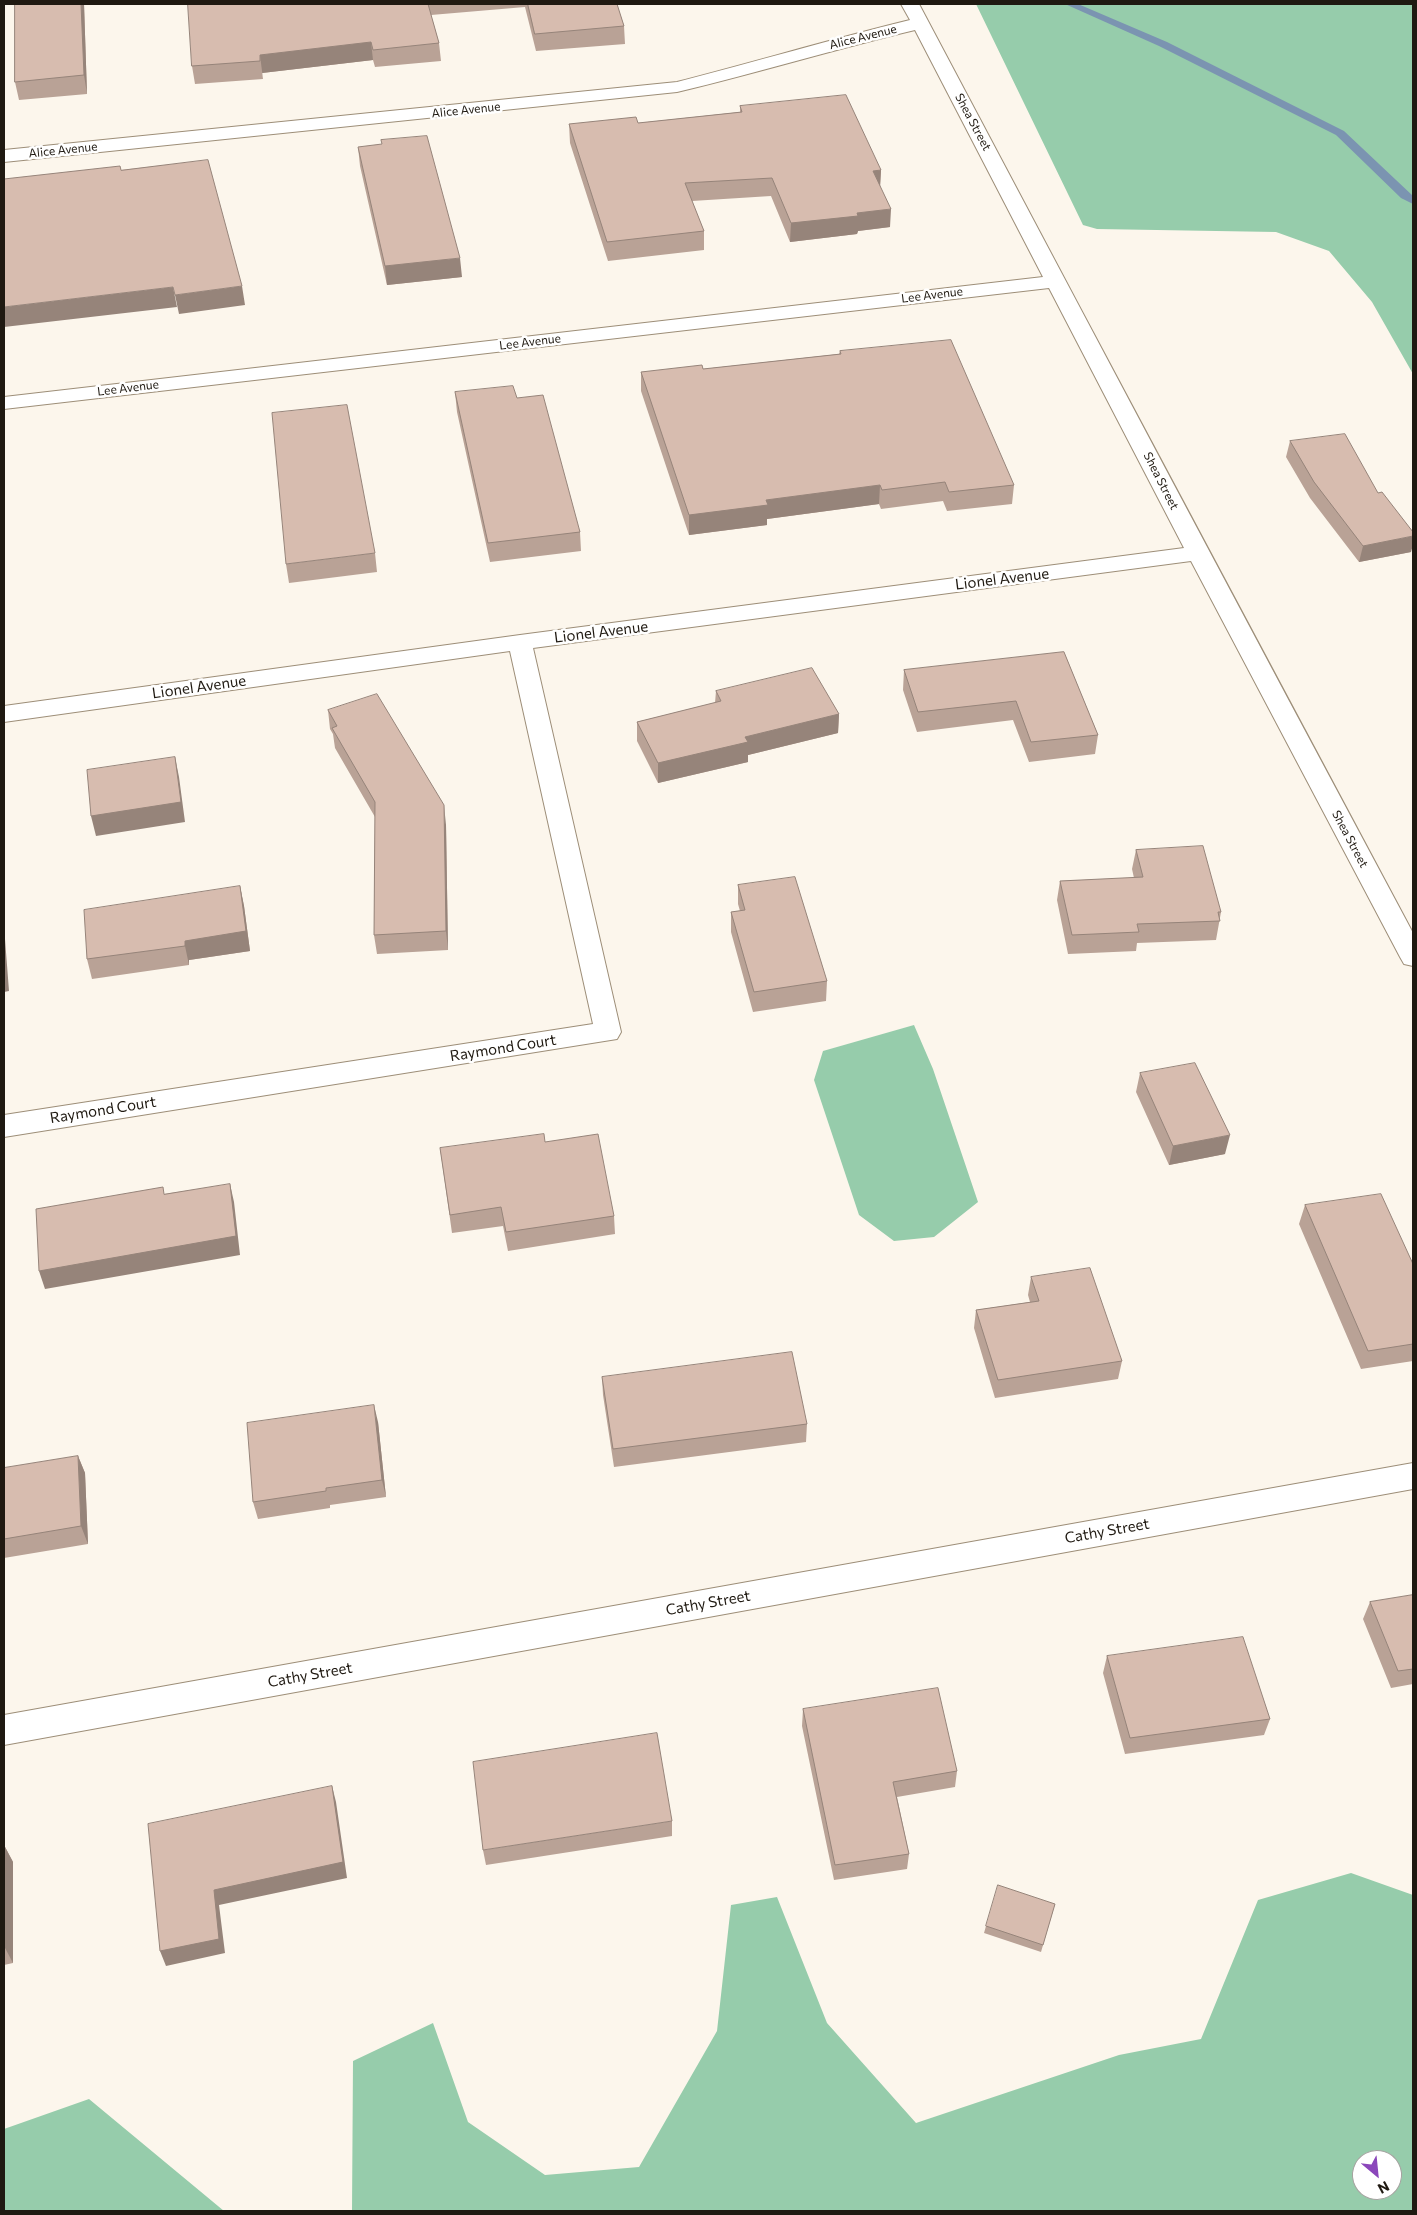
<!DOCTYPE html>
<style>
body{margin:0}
#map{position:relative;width:1417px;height:2215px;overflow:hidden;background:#fcf6ec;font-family:Commissioner,sans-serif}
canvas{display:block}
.frame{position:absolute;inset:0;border:5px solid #1f1911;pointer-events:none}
.north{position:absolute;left:1352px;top:2150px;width:50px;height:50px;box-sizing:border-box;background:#fff;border:1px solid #a5a3a0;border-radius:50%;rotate:152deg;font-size:14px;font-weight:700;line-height:20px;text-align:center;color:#1f1911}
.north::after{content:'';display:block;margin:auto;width:18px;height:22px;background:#8b47bb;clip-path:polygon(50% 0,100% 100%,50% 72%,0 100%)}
</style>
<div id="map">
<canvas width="1417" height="2215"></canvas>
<div class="frame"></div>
<div class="north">N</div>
</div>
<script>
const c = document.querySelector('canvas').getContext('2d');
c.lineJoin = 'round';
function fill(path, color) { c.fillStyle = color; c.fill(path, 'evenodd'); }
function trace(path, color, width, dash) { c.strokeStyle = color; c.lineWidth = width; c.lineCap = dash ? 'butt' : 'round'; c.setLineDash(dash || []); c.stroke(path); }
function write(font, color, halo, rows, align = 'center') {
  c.font = font + ' Commissioner,sans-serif'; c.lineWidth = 5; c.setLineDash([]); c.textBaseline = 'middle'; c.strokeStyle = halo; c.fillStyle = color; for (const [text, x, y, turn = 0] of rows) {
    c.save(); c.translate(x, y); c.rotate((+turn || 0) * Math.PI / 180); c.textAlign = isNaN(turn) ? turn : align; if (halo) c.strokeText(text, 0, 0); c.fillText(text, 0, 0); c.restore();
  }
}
fill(new Path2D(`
 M 976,4 L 1413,4 L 1413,374 L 1372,302 L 1329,251 L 1276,232 L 1097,229 L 1083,225 Z
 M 914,1025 L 933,1069 L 978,1202 L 934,1237 L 894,1241 L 859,1215 L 814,1080 L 823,1051 Z
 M 1351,1873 L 1413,1895 L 1413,2211 L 352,2211 L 353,2061 L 433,2023 L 468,2122 L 545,2175 L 639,2167 L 717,2031 L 731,1905 L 777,1897 L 827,2023 L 916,2123 L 1119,2055 L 1201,2039 L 1258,1900 ZM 1362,2160 L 1392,2160 L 1392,2190 L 1362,2190 Z
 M 89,2099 L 224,2211 L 4,2211 L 4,2129 Z`), '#96ccab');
fill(new Path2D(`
 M 1065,4 L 1078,4 L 1167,42 L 1344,131 L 1413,196 L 1413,204 L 1401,198 L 1336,135 L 1159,46 Z`), '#7b94b1');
const street = new Path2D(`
 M 901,4 L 919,4 C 1083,314 1247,623 1413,933 L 1413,966 L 1404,964 L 1400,957 L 1191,561 L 533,648 L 621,1032 L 617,1039 L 4,1137 L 4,1115 L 593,1024 L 510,651 L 4,722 L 4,706 L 520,635 L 1184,548 L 1049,288 L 4,409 L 4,397 L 1043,277 L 915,30 C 835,49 757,73 677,92 L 4,162 L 4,150 L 677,82 C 755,62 832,39 910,20 Z
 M 1413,1463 L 1413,1489 L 4,1745 L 4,1715 Z`);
trace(street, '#9d8e78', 2);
fill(street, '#fff');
fill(new Path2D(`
 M 84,4 L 87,94 L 19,100 L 15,82 Z
 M 188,4 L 617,4 L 624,26 L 625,44 L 536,51 L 525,7 L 431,15 L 439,43 L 441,61 L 375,67 L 373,60 L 262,73 L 263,79 L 195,84 L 192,66 Z
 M 740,106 L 881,170 L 880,186 L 890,227 L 858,231 L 857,234 L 790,242 L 771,196 L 692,201 L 704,231 L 704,250 L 608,261 L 570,143 L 569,124 L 638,123 L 740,112 Z
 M 358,147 L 462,277 L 387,285 L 360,166 Z
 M 840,351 L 1014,485 L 1012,504 L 947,511 L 943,501 L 881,509 L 879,504 L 767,519 L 767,525 L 689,535 L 641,391 L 641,372 L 703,369 L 839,354 Z
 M 455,392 L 517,398 L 580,532 L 581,551 L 490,562 L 457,412 Z
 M 1290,441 L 1411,552 L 1359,562 L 1310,498 L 1286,457 Z
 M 375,553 L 377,572 L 289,583 L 286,564 Z
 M 1064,652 L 1098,735 L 1095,754 L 1029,762 L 1013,720 L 917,732 L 903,690 L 904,670 Z
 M 716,691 L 839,714 L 838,733 L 748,755 L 748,762 L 658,783 L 637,741 L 637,722 L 715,703 Z
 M 328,710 L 446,825 L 448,950 L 377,954 L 374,935 L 375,817 L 335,748 L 333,734 L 330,729 Z
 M 1136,850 L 1221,912 L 1216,940 L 1137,943 L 1136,951 L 1068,954 L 1057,900 L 1060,881 L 1134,878 L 1132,869 Z
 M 738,885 L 827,981 L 826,1001 L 753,1012 L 731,932 L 731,912 L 740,911 L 738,904 Z
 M 240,886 L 244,906 L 250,951 L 189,960 L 189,965 L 92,979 L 87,959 Z
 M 1140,1073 L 1225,1154 L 1169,1165 L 1136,1092 Z
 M 545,1142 L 614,1216 L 615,1234 L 508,1251 L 503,1226 L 452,1233 L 440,1148 Z
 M 1305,1205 L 1413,1264 L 1413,1361 L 1361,1369 L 1299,1224 Z
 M 1031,1277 L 1122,1361 L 1118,1379 L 995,1398 L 974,1328 L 976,1310 L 1030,1302 L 1028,1295 Z
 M 602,1377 L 807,1424 L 806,1442 L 614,1467 L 603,1395 Z
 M 378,1422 L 386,1497 L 330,1505 L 330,1508 L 258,1519 L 253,1502 Z
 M 78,1456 L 85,1473 L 88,1544 L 4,1558 L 4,1468 Z
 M 1413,1595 L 1413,1684 L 1391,1688 L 1363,1619 L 1370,1602 Z
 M 1107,1656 L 1270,1719 L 1264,1735 L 1125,1754 L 1103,1673 Z
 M 803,1709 L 957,1771 L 955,1787 L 897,1797 L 909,1854 L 907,1869 L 834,1880 L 802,1726 Z
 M 672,1821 L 672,1836 L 486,1865 L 483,1850 Z
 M 4,1845 L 13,1862 L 13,1963 L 4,1965 Z
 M 1055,1904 L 1041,1952 L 984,1933 L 986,1926 Z`), '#b9a296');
fill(new Path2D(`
 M 81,4 L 84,4 L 87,94 L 84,75 Z
 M 371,42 L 373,60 L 262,73 L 263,79 L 260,55 Z
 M 881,170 L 880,188 L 873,171 Z
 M 891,209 L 890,227 L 858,231 L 857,234 L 790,242 L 791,223 L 857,213 Z
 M 460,258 L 462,277 L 387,285 L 385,266 Z
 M 242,286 L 245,305 L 179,314 L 175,295 Z
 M 173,287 L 177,307 L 4,327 L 4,307 Z
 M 880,485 L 879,504 L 767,519 L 767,525 L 689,535 L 689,515 L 766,500 Z
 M 1413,536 L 1413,545 L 1411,552 L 1359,562 L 1363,546 Z
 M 839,714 L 838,733 L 748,755 L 748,762 L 658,783 L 658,763 L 745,737 Z
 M 175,757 L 179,777 L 185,822 L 96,836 L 91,816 Z
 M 444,805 L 446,825 L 448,950 L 446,931 Z
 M 240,886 L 244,906 L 250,951 L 189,960 L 189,965 L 185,946 L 185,941 Z
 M 4,935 L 5,939 L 9,991 L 4,992 Z
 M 1230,1135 L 1225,1154 L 1169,1165 L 1173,1146 Z
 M 230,1184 L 234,1202 L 240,1255 L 45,1289 L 39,1271 Z
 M 374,1405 L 378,1422 L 386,1497 L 382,1480 Z
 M 78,1456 L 85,1473 L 88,1544 L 81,1526 Z
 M 332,1786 L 336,1802 L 347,1878 L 219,1905 L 225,1953 L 166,1966 L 160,1951 L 214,1890 Z
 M 4,1845 L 13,1862 L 13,1963 L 4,1946 Z`), '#96847a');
const building = new Path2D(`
 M 15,4 L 81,4 L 84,75 L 15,82 Z
 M 188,4 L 428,4 L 439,43 L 373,50 L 371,42 L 260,55 L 260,61 L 192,66 Z
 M 528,4 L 617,4 L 624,26 L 535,34 Z
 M 846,95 L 881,170 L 873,171 L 891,209 L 857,213 L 858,216 L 791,223 L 772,178 L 685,183 L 704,231 L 607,242 L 569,124 L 636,117 L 638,123 L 742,112 L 740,106 Z
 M 427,136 L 460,258 L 385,266 L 358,147 L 382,144 L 381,140 Z
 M 208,160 L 242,286 L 175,295 L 173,287 L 4,307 L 4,179 L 120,166 L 121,170 Z
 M 951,340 L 1014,485 L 949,492 L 945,482 L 882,490 L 880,485 L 766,500 L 768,505 L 689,515 L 641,372 L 702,365 L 703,369 L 841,354 L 840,351 Z
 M 513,386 L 517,398 L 543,395 L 580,532 L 488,543 L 455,392 Z
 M 347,405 L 375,553 L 286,564 L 272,413 Z
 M 1345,434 L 1378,493 L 1382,492 L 1413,532 L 1413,536 L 1363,546 L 1314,482 L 1290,441 Z
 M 1064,652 L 1098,735 L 1031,742 L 1016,701 L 918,712 L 904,670 Z
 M 812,668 L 839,714 L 745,737 L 748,742 L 658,763 L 637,722 L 721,701 L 716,691 Z
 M 377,694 L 444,805 L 446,931 L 374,935 L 375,802 L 332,728 L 337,726 L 328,710 Z
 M 175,757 L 181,802 L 91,816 L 87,770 Z
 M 1203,846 L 1221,912 L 1218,912 L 1220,921 L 1137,924 L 1139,932 L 1072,935 L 1060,881 L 1143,877 L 1136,850 Z
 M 795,877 L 827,981 L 754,992 L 731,912 L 745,910 L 738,885 Z
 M 240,886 L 246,931 L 185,941 L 185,946 L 87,959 L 84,910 Z
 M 1195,1063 L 1230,1135 L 1173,1146 L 1140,1073 Z
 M 544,1134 L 545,1142 L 598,1134 L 614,1216 L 506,1232 L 501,1207 L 450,1215 L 440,1148 Z
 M 230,1184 L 236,1236 L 39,1271 L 36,1209 L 163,1187 L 164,1194 Z
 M 1381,1194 L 1413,1264 L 1413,1344 L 1368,1351 L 1305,1205 Z
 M 1090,1268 L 1122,1361 L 998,1380 L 976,1310 L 1039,1301 L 1031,1277 Z
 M 792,1352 L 807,1424 L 613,1449 L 602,1377 Z
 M 374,1405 L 382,1480 L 326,1488 L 326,1491 L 253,1502 L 247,1423 Z
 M 78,1456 L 81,1526 L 4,1539 L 4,1468 Z
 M 1413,1595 L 1413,1669 L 1398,1671 L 1370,1602 Z
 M 1243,1637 L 1270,1719 L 1130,1738 L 1107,1656 Z
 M 938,1688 L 957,1771 L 893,1782 L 909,1854 L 835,1865 L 803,1709 Z
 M 657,1733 L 672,1821 L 483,1850 L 473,1762 Z
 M 332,1786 L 343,1862 L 214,1890 L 219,1939 L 160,1951 L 148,1824 Z
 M 998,1885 L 1055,1904 L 1043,1945 L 986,1926 Z`);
fill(building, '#d7bcaf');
trace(building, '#96847a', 1);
write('12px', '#1f1911', '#fff', [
 ["Alice Avenue",863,37,-14],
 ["Alice Avenue",466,110,-6],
 ["Shea Street",973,122,62],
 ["Alice Avenue",63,150,-6],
 ["Lee Avenue",932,295,-7],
 ["Lee Avenue",530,342,-7],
 ["Lee Avenue",128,388,-7],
 ["Shea Street",1161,481,63],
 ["Shea Street",1350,839,62]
]);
write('15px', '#1f1911', '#fff', [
 ["Lionel Avenue",1002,579,-7],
 ["Lionel Avenue",601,632,-7],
 ["Lionel Avenue",199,687,-8],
 ["Raymond Court",503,1048,-9],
 ["Raymond Court",103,1110,-9],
 ["Cathy Street",1107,1531,-10],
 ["Cathy Street",708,1603,-10],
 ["Cathy Street",310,1675,-10]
]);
</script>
